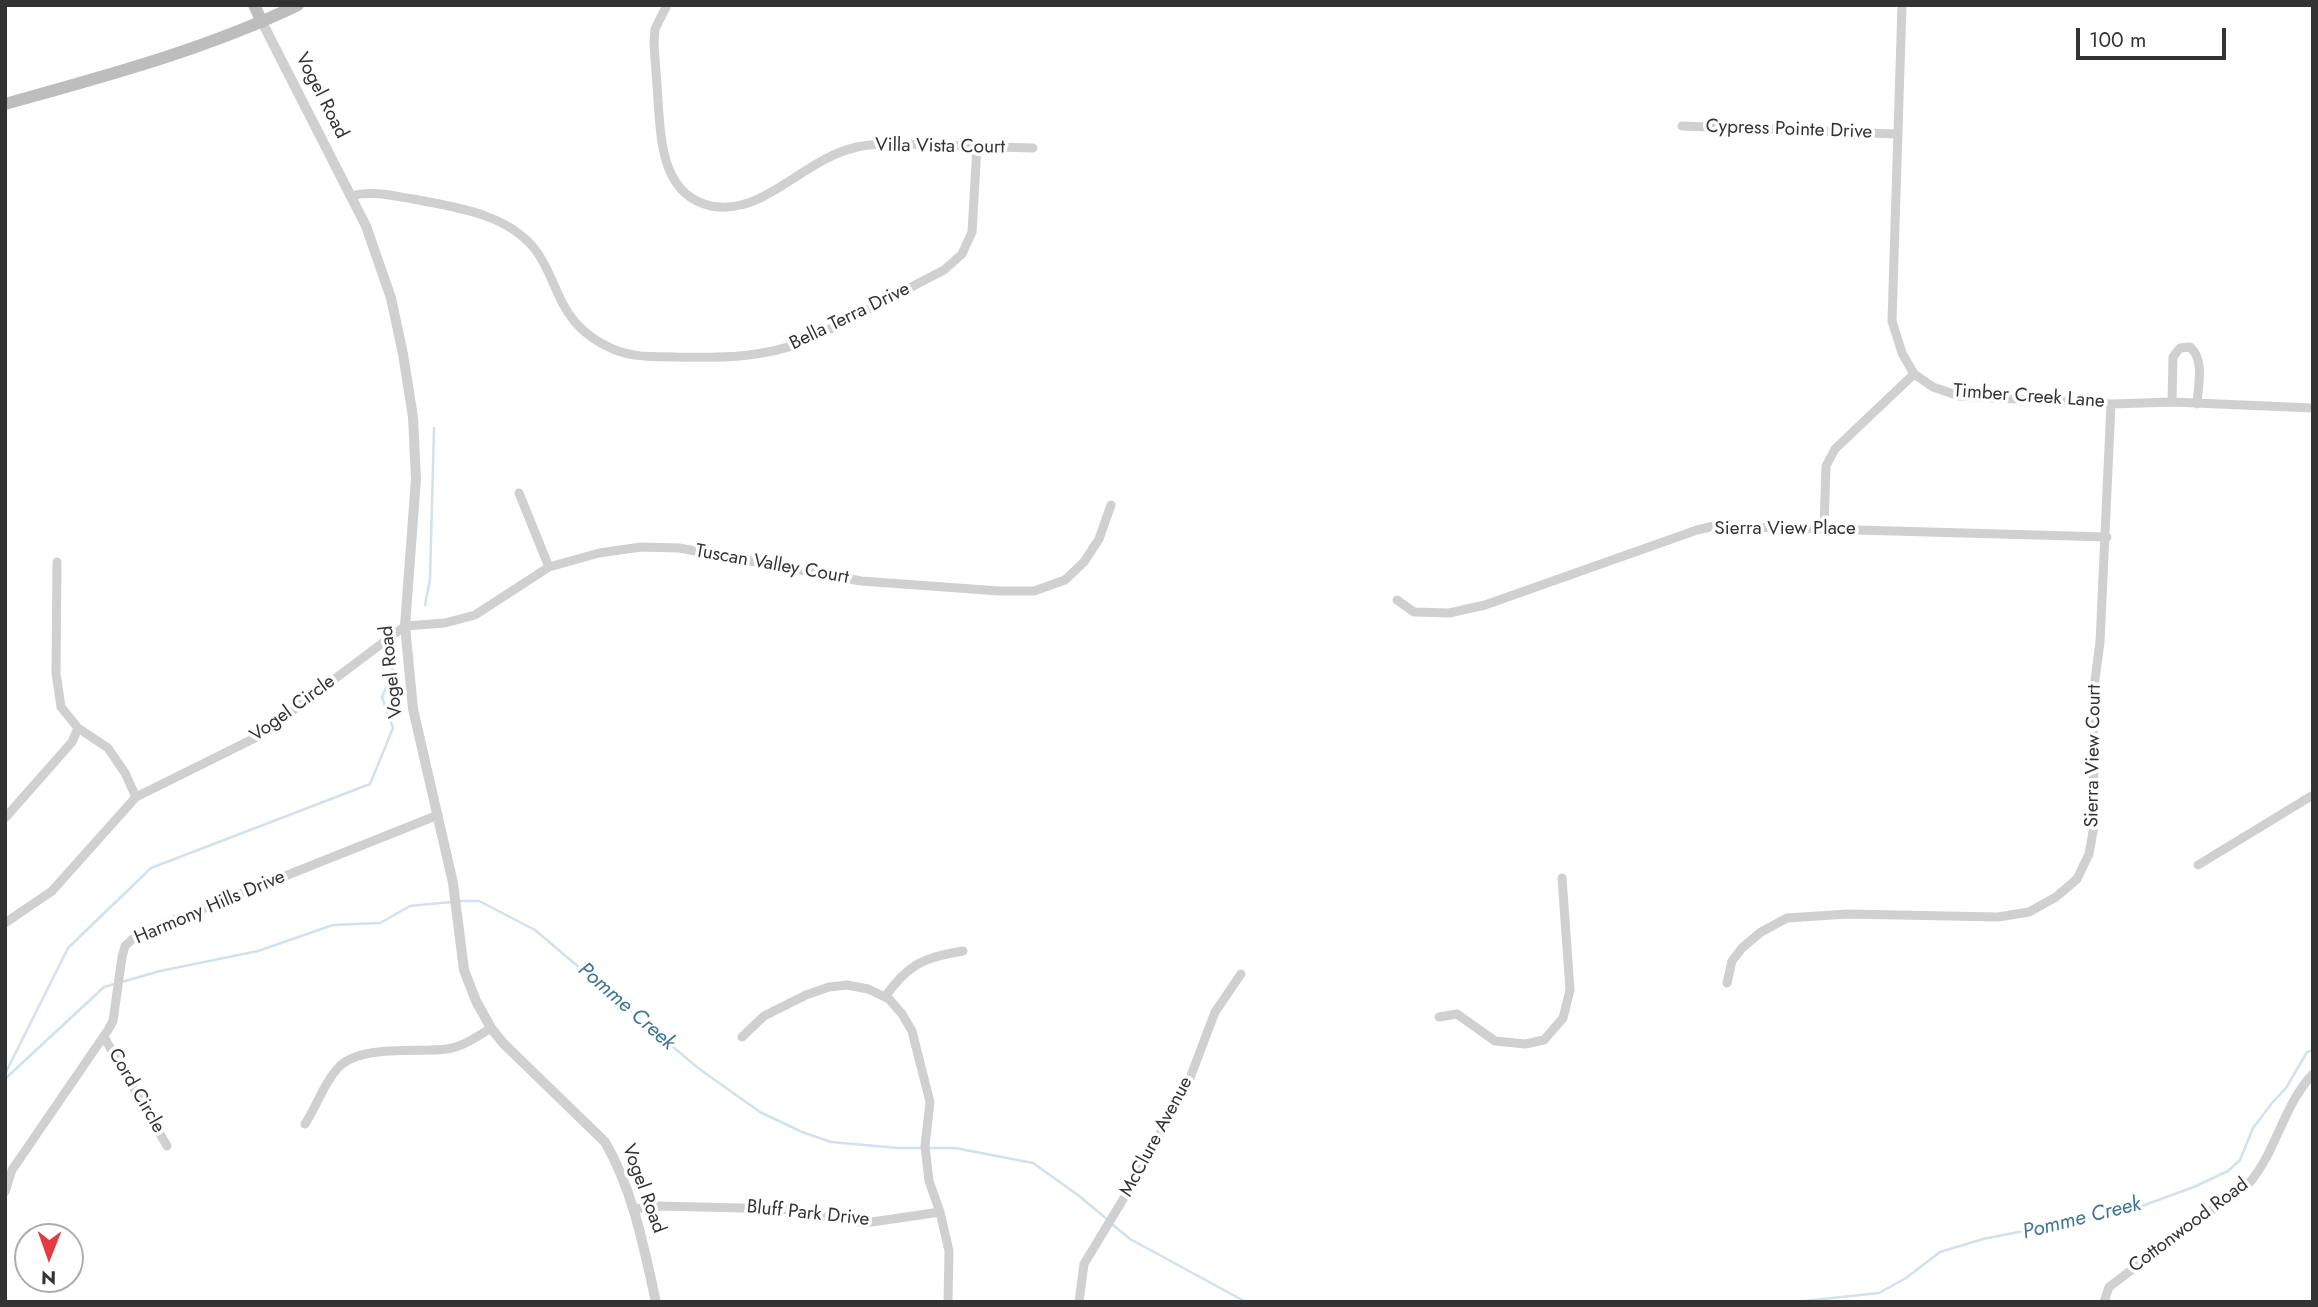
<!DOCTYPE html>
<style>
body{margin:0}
#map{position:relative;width:2318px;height:1307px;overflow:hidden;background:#fff;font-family:Jost,sans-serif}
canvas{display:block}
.frame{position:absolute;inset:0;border:7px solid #333;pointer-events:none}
.north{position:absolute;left:14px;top:1223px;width:70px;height:70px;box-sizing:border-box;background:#fff;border:2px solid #adadad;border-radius:50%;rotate:181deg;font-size:19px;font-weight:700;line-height:28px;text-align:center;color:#333}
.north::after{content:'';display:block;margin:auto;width:24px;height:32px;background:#e63946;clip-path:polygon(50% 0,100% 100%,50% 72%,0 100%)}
.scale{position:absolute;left:2076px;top:28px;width:150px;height:32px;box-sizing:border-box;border:4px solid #333;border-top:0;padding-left:9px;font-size:21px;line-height:24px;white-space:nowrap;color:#333;-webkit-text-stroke:5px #fff;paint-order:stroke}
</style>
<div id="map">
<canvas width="2318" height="1307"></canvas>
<div class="frame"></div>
<div class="north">N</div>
<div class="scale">100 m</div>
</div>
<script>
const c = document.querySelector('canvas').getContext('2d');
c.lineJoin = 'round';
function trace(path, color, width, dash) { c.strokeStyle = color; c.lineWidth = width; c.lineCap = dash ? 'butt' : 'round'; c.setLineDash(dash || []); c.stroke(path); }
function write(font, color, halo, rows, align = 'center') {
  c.font = font + ' Jost,sans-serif'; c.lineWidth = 7; c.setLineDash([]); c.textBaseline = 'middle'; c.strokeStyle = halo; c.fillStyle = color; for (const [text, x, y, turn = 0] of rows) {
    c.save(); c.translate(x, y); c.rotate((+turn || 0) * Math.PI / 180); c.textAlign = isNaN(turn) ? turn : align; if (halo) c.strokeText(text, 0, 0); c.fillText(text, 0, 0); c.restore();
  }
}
trace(new Path2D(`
 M 425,605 L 430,579 L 434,428
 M 458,901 L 479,901 L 535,930 L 698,1068 L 760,1112 L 802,1132 L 831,1142 L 898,1148 L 922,1148
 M 5,1074 L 68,948 L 151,868 L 370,784 L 393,728 L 382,697 L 391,677 L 395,652
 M 5,1079 L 104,987 L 160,971 L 258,951 L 333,925 L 380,923 L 410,906 L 451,902
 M 929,1148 L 955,1148 L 1033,1163 L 1078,1195 L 1108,1220
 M 1113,1225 L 1130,1239 L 1246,1302
 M 1795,1302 L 1879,1293 L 1906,1278 L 1940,1252 L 1983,1239 L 2131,1210 L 2194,1187 L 2228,1171 L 2240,1160 L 2253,1128 L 2272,1103 L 2286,1088 L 2307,1052 L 2313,1050`), '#cfe2ee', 2.5);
trace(new Path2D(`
 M 667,5 L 655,29 L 654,42 C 655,62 657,81 658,101 C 661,141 662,195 711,206 C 727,209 743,206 758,199 C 791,184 820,155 857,147 C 881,142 907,144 931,145 C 965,146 999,147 1033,148
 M 1902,5 L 1892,321 L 1902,353 L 1914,374 L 1933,387 L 1959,396 L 2111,404 L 2172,402 L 2313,408
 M 1682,126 L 1896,134
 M 350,196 C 372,190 392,196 413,199 C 454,207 505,213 534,248 C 552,270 556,300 575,322 C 588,337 609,350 629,354 C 644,358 661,356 676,357 C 724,358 761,358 807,341 L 944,270 L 962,254 L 972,232 L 977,147
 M 2172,402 L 2173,357 L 2180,348 L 2190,347 C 2205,360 2198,385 2197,404
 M 519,493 L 549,567
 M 1824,528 L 1826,466 L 1835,449 L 1914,374
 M 1397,600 L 1414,612 L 1449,613 L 1485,605 L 1697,530 L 1714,526 L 2107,537
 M 78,728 L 108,748 L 125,773 L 136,797
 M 5,818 L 72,742 L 78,728 L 61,707 L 56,673 L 57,562
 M 2198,865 L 2313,795
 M 5,923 L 52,891 L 136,797 L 259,736 L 405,626 L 445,623 L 475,615 L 549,567 L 599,553 L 641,547 L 679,548 L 861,581 L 999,591 L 1034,591 L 1065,580 L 1084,562 L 1099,539 L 1111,505
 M 1727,983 L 1732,961 L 1742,948 L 1761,932 L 1787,918 L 1848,914 L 1998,917 L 2029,912 L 2056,897 L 2077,879 L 2089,854 L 2094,826 L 2093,695 L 2100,642 L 2111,404
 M 885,997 C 907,965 924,957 963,951
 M 1439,1017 L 1457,1014 L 1495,1041 L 1525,1044 L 1544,1040 L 1563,1018 L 1570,990 L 1562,878
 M 104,1037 L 167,1146
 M 742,1037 L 764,1016 L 806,995 L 829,987 L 847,985 L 868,989 L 889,999 L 902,1014 L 912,1031 L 930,1102 L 925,1146 L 929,1181 L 940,1212 L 949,1251 L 948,1302
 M 305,1124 C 317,1106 323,1084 338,1068 C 360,1044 417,1053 447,1049 C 463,1047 478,1036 491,1028
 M 5,1192 L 12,1170 L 108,1030 L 113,1021 L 122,957 L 125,946 L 137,935 L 438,815
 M 633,1209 L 659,1206 L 782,1209 L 865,1223 L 940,1212
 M 1079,1302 L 1084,1264 L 1139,1173 L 1190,1078 L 1215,1012 L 1241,974
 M 2104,1302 L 2109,1287 C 2140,1264 2171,1238 2203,1216 C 2219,1205 2238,1196 2251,1181 C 2277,1149 2284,1104 2313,1074`), '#d0d0d0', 9);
trace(new Path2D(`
 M 262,22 L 366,226 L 391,298 L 403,354 L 413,417 L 416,479 L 405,626 L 413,709 L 453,883 L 464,970 L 476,1001 L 491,1028 L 503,1043 L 605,1142 C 633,1190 644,1248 656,1302`), '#d0d0d0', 10);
trace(new Path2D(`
 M 254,5 L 262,22
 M 5,104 C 105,76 204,50 298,5`), '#bdbdbd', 12);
write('19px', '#333', '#fff', [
 ["Vogel Road",321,96,63],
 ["Cypress Pointe Drive",1789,130,2],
 ["Villa Vista Court",940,147,1],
 ["Bella Terra Drive",850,317,-26],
 ["Timber Creek Lane",2029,397,4],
 ["Sierra View Place",1785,529],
 ["Tuscan Valley Court",772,565,10],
 ["Vogel Road",392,672,-96],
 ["Vogel Circle",293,709,-36],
 ["Sierra View Court",2094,756,-89],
 ["Harmony Hills Drive",210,908,-23],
 ["Cord Circle",136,1091,60],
 ["McClure Avenue",1157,1137,-62],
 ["Vogel Road",643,1189,70],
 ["Bluff Park Drive",808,1214,6],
 ["Cottonwood Road",2189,1226,-37]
]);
write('italic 21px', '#3f7597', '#fff', [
 ["Pomme Creek",626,1007,41],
 ["Pomme Creek",2082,1219,-14]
]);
</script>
